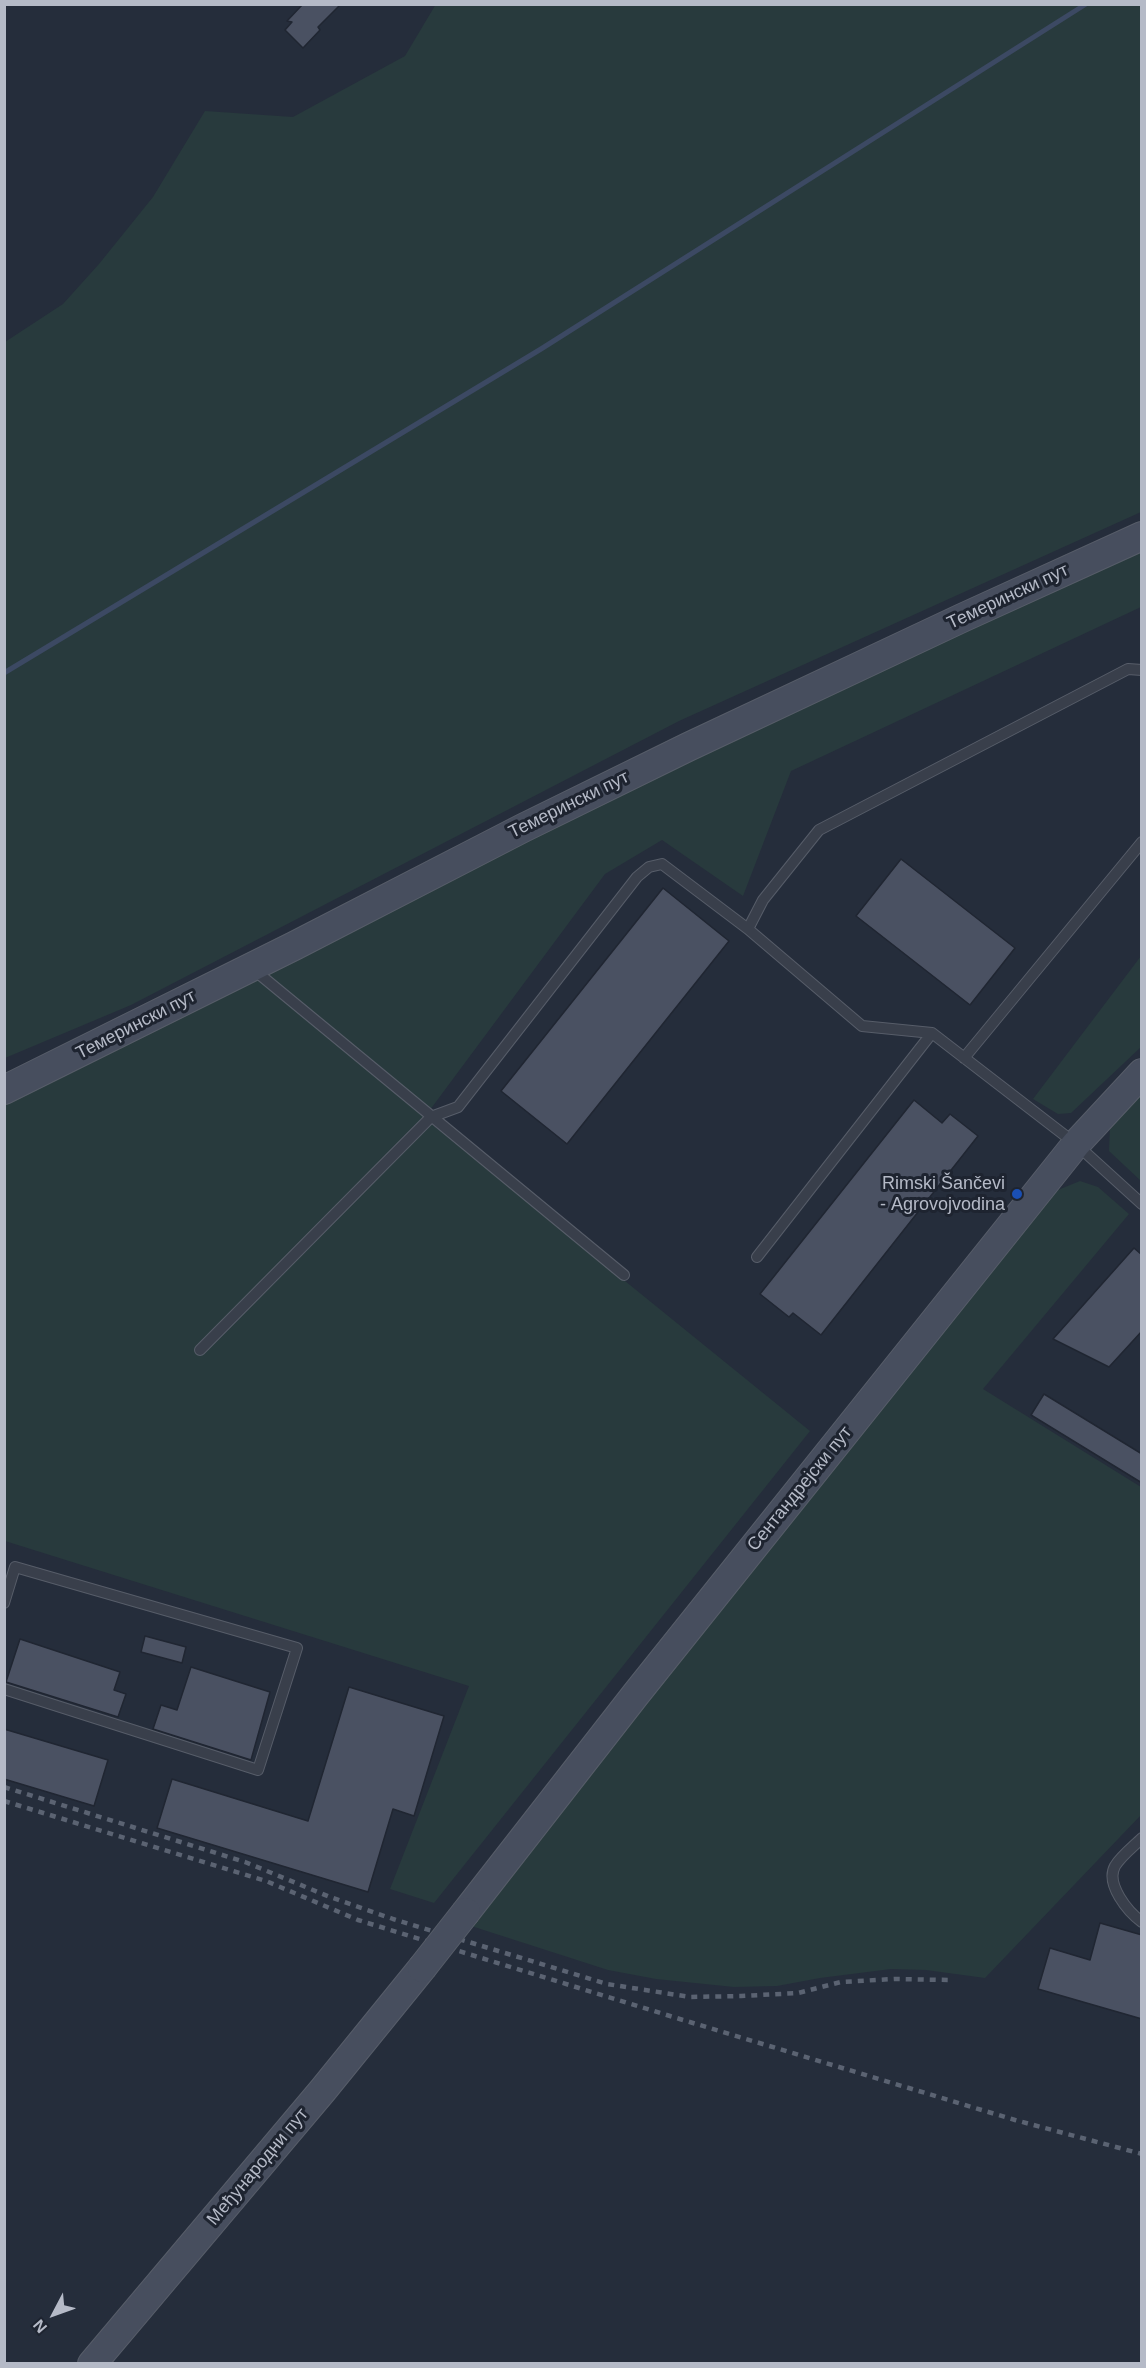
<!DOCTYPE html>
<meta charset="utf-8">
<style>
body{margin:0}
#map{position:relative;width:1146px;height:2368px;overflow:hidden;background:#252d3b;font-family:Helvetica,sans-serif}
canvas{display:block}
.frame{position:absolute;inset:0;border:6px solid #b5bac7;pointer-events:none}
.north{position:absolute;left:24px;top:2284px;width:60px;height:60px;-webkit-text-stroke:4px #1e2430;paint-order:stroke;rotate:229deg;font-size:16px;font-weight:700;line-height:24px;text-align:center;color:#b5bac7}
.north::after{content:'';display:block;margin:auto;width:21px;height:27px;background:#b5bac7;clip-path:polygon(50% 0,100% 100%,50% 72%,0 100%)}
</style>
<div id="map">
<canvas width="1146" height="2368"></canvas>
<div class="frame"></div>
<div class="north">N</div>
</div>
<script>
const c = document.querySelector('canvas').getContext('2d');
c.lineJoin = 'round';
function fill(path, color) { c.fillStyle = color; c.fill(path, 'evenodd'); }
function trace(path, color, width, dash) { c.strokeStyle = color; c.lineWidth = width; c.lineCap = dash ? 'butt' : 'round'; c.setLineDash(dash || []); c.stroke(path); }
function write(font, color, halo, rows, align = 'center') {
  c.font = font + ' Helvetica,sans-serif'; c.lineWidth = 6; c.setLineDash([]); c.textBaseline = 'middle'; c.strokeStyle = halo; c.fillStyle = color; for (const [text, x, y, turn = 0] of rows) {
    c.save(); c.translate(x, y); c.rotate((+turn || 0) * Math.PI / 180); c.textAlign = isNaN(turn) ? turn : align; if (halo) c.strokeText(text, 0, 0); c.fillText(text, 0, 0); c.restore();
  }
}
fill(new Path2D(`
 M 436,4 L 1141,5 L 1141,512 L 679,721 L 131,1005 L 5,1058 L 5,342 L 63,304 L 99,264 L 153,197 L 205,111 L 293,117 L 405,56 Z
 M 1141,533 L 1141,607 L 791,771 L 743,896 L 662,840 L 605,874 L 424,1118 L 810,1431 L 434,1903 L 390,1889 L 469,1686 L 5,1541 L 5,1087 Z
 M 1141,956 L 1141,1047 L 1071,1113 L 1058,1114 L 1033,1099 Z
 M 1141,1086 L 1141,1181 L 1109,1151 L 1110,1126 Z
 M 1080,1181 L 1098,1187 L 1129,1214 L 983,1389 L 1141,1487 L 1141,1815 L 985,1978 L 926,1970 L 891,1969 L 820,1978 L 777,1986 L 734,1987 L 656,1979 L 608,1970 L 465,1924 L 1053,1192 Z`), '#283a3d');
trace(new Path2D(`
 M 4,673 L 541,349 L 1086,4`), '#3c4963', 5);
const building = new Path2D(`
 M 303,4 L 341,4 L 318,27 L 320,30 L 303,48 L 285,30 L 292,22 L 287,21 Z
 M 901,859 L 1015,948 L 970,1005 L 856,916 Z
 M 663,888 L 729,941 L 567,1144 L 501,1091 Z
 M 914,1100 L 942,1123 L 950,1114 L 978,1136 L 821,1335 L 793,1313 L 789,1317 L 760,1294 Z
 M 1134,1248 L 1142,1255 L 1142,1331 L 1109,1367 L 1053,1339 Z
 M 1044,1394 L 1142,1454 L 1142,1483 L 1031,1415 Z
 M 145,1636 L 186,1647 L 182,1663 L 141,1652 Z
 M 20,1639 L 120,1672 L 114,1690 L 126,1694 L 118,1717 L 6,1682 Z
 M 191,1667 L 270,1692 L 251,1760 L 153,1729 L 161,1705 L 177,1710 Z
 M 349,1687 L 444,1716 L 414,1816 L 393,1809 L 368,1892 L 157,1828 L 172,1779 L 308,1821 Z
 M 4,1729 L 108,1760 L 94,1806 L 4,1779 Z
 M 1100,1923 L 1142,1935 L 1142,2019 L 1038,1989 L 1050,1948 L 1090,1960 Z`);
fill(building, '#4a5162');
trace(building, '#202632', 1.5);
const lane = new Path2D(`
 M 1142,670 L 1128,669 L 819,830 L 763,900 L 748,929 L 862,1026 L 932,1033 L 1076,1144 L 1142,1204
 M 253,969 L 624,1275
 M 964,1058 L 1142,842
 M 757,1257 L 932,1033
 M 200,1350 L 431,1117 L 458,1107 L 637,877 L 649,867 L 662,864 L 748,929
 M 4,1603 L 15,1567 L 297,1648 L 258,1770 L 4,1689
 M 1142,1838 C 1134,1846 1121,1856 1115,1866 C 1105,1884 1128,1912 1142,1922`);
const secondary = new Path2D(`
 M 4,1090 L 294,946 L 523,828 L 688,747 L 962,618 L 1142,536
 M 466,1912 L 636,1694 L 1076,1144 L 1142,1073
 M 92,2364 L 323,2090 L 422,1968`);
trace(lane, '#575d69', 12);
trace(secondary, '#575d69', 30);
trace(lane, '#393f4b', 10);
trace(secondary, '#474e5e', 28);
trace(new Path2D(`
 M 4,1787 L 245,1862 L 330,1897 L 393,1919 L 607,1984 L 690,1997 L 741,1996 L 798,1993 L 841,1982 L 894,1979 L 951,1980
 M 4,1801 L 266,1881 L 358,1920 L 683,2020 L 1015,2120 L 1142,2154`), '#5b6372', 4.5, [6, 6]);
const secondaryBridge = new Path2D(`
 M 422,1968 L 466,1912`);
trace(secondaryBridge, '#575d69', 30, []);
trace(secondaryBridge, '#474e5e', 28);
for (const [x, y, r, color] of [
 [1017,1194,6,"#1a4fb4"]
]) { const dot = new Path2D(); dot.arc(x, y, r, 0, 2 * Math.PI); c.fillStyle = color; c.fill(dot); trace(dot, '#1e2430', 2); }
write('18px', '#b5bac7', '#1e2430', [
 ["Темерински пут",1008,597,-25],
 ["Темерински пут",569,805,-26],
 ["Темерински пут",136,1025,-27],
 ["Сентандрејски пут",800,1489,-51],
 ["Међународни пут",258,2167,-50]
]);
write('18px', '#b5bac7', '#1e2430', [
 ["Rimski Šančevi",1005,1184],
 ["- Agrovojvodina",1005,1205]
], 'right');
</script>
